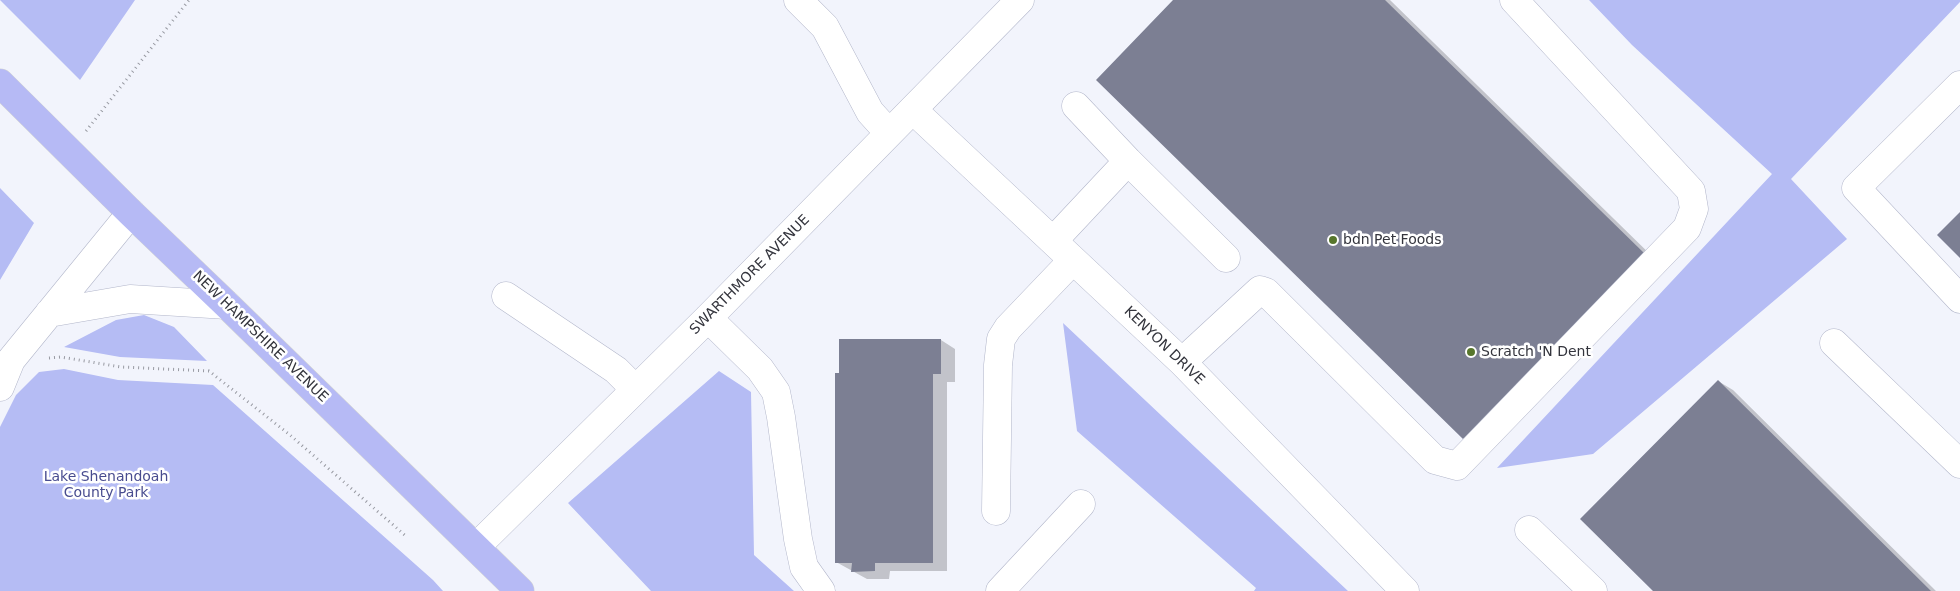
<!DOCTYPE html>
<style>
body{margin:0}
canvas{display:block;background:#f2f4fc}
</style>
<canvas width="1960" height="591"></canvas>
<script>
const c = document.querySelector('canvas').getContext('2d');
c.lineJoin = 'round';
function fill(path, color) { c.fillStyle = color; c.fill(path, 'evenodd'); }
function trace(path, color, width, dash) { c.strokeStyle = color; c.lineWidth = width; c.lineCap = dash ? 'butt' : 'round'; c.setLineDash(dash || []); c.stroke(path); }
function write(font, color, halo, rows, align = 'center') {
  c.font = font + ' "DejaVu Sans",sans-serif'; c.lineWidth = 5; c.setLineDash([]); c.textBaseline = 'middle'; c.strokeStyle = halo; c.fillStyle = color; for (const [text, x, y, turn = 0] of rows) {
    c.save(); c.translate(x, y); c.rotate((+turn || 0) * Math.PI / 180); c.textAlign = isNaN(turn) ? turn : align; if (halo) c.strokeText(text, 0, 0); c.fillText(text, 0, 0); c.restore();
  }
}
fill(new Path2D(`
 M 0,0 L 135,0 L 80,80 Z
 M 1589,0 L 1960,0 L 1960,2 L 1791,179 L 1847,239 L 1593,454 L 1497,468 L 1772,174 L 1632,45 Z
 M 0,188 L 34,223 L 0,280 Z
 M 144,315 L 174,327 L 207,361 L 120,357 L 64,347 L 116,320 Z
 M 1063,323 L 1348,591 L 1254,591 L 1256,588 L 1077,431 Z
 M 64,369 L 118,380 L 213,385 L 433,580 L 443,591 L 0,591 L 0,427 L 16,395 L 39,372 Z
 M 719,371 L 751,392 L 754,555 L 794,591 L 651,591 L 568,503 Z`), '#b5bcf4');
fill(new Path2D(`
 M 1175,0 L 1390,0 L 1658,262 L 1479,447 L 1464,438 L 1098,80 Z
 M 941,340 L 955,349 L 955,382 L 947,382 L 947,571 L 890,571 L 889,579 L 867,579 L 836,562 L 840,374 Z
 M 1718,381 L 1733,390 L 1936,591 L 1655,591 Z`), '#0003');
fill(new Path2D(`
 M 1173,0 L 1385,0 L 1644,253 L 1463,439 L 1096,80 Z
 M 1960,212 L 1960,258 L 1937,235 Z
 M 839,339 L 941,339 L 941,374 L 933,374 L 933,563 L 875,563 L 875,571 L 851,572 L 852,563 L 835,563 L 835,373 L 839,373 Z
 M 1718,380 L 1931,591 L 1653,591 L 1580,519 Z`), '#7c7f93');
const minor = new Path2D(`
 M 798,0 L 825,27 L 870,112 L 889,133
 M 1960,85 L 1856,188 L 1960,299
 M 1076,106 L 1128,161
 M 913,110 L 1182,362 L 1405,591
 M 1053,241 L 1128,161 L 1226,258
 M 506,296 L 616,370 L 635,389
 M 49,313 L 130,299 L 227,305
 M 708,318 L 760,369 L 776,392 L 781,417 L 798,539 L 804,567 L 821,591
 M 1834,343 L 1960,464
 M 1182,362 L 1260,290 L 1266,292 L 1435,460 L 1457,466 L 1687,228 L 1694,209 L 1691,191 L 1514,0
 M 0,387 L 11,360 L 131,213
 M 996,511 L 998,365 L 1001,339 L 1008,328 L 1073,260
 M 1529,530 L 1593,591
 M 476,547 L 708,318 L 1020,0
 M 1000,591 L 1081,504`);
const major = new Path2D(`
 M 0,83 L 131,213 L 227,305 L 520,591`);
trace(minor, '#b2b6ca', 29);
trace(major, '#d2d3d4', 29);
trace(new Path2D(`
 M 86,131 L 189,0
 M 49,358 L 61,357 L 121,367 L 209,371 L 290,435 L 407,537`), '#989aa2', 3, [1, 4]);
trace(minor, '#fff', 28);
trace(major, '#b6baf5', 28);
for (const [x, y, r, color] of [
 [1333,240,5,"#57762c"],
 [1471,352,5,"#57762c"]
]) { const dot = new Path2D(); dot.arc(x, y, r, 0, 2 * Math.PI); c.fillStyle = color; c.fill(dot); trace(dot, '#fff', 2); }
write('14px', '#34353d', '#fff', [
 ["bdn Pet Foods",1343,240],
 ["Scratch 'N Dent",1481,352]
], 'left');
write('14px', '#34353d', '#fff', [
 ["SWARTHMORE AVENUE",750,275,-45],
 ["NEW HAMPSHIRE AVENUE",260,337,44],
 ["KENYON DRIVE",1164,346,44]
]);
write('14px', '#484c8f', '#fff', [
 ["Lake Shenandoah",106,477],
 ["County Park",106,493]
]);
</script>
